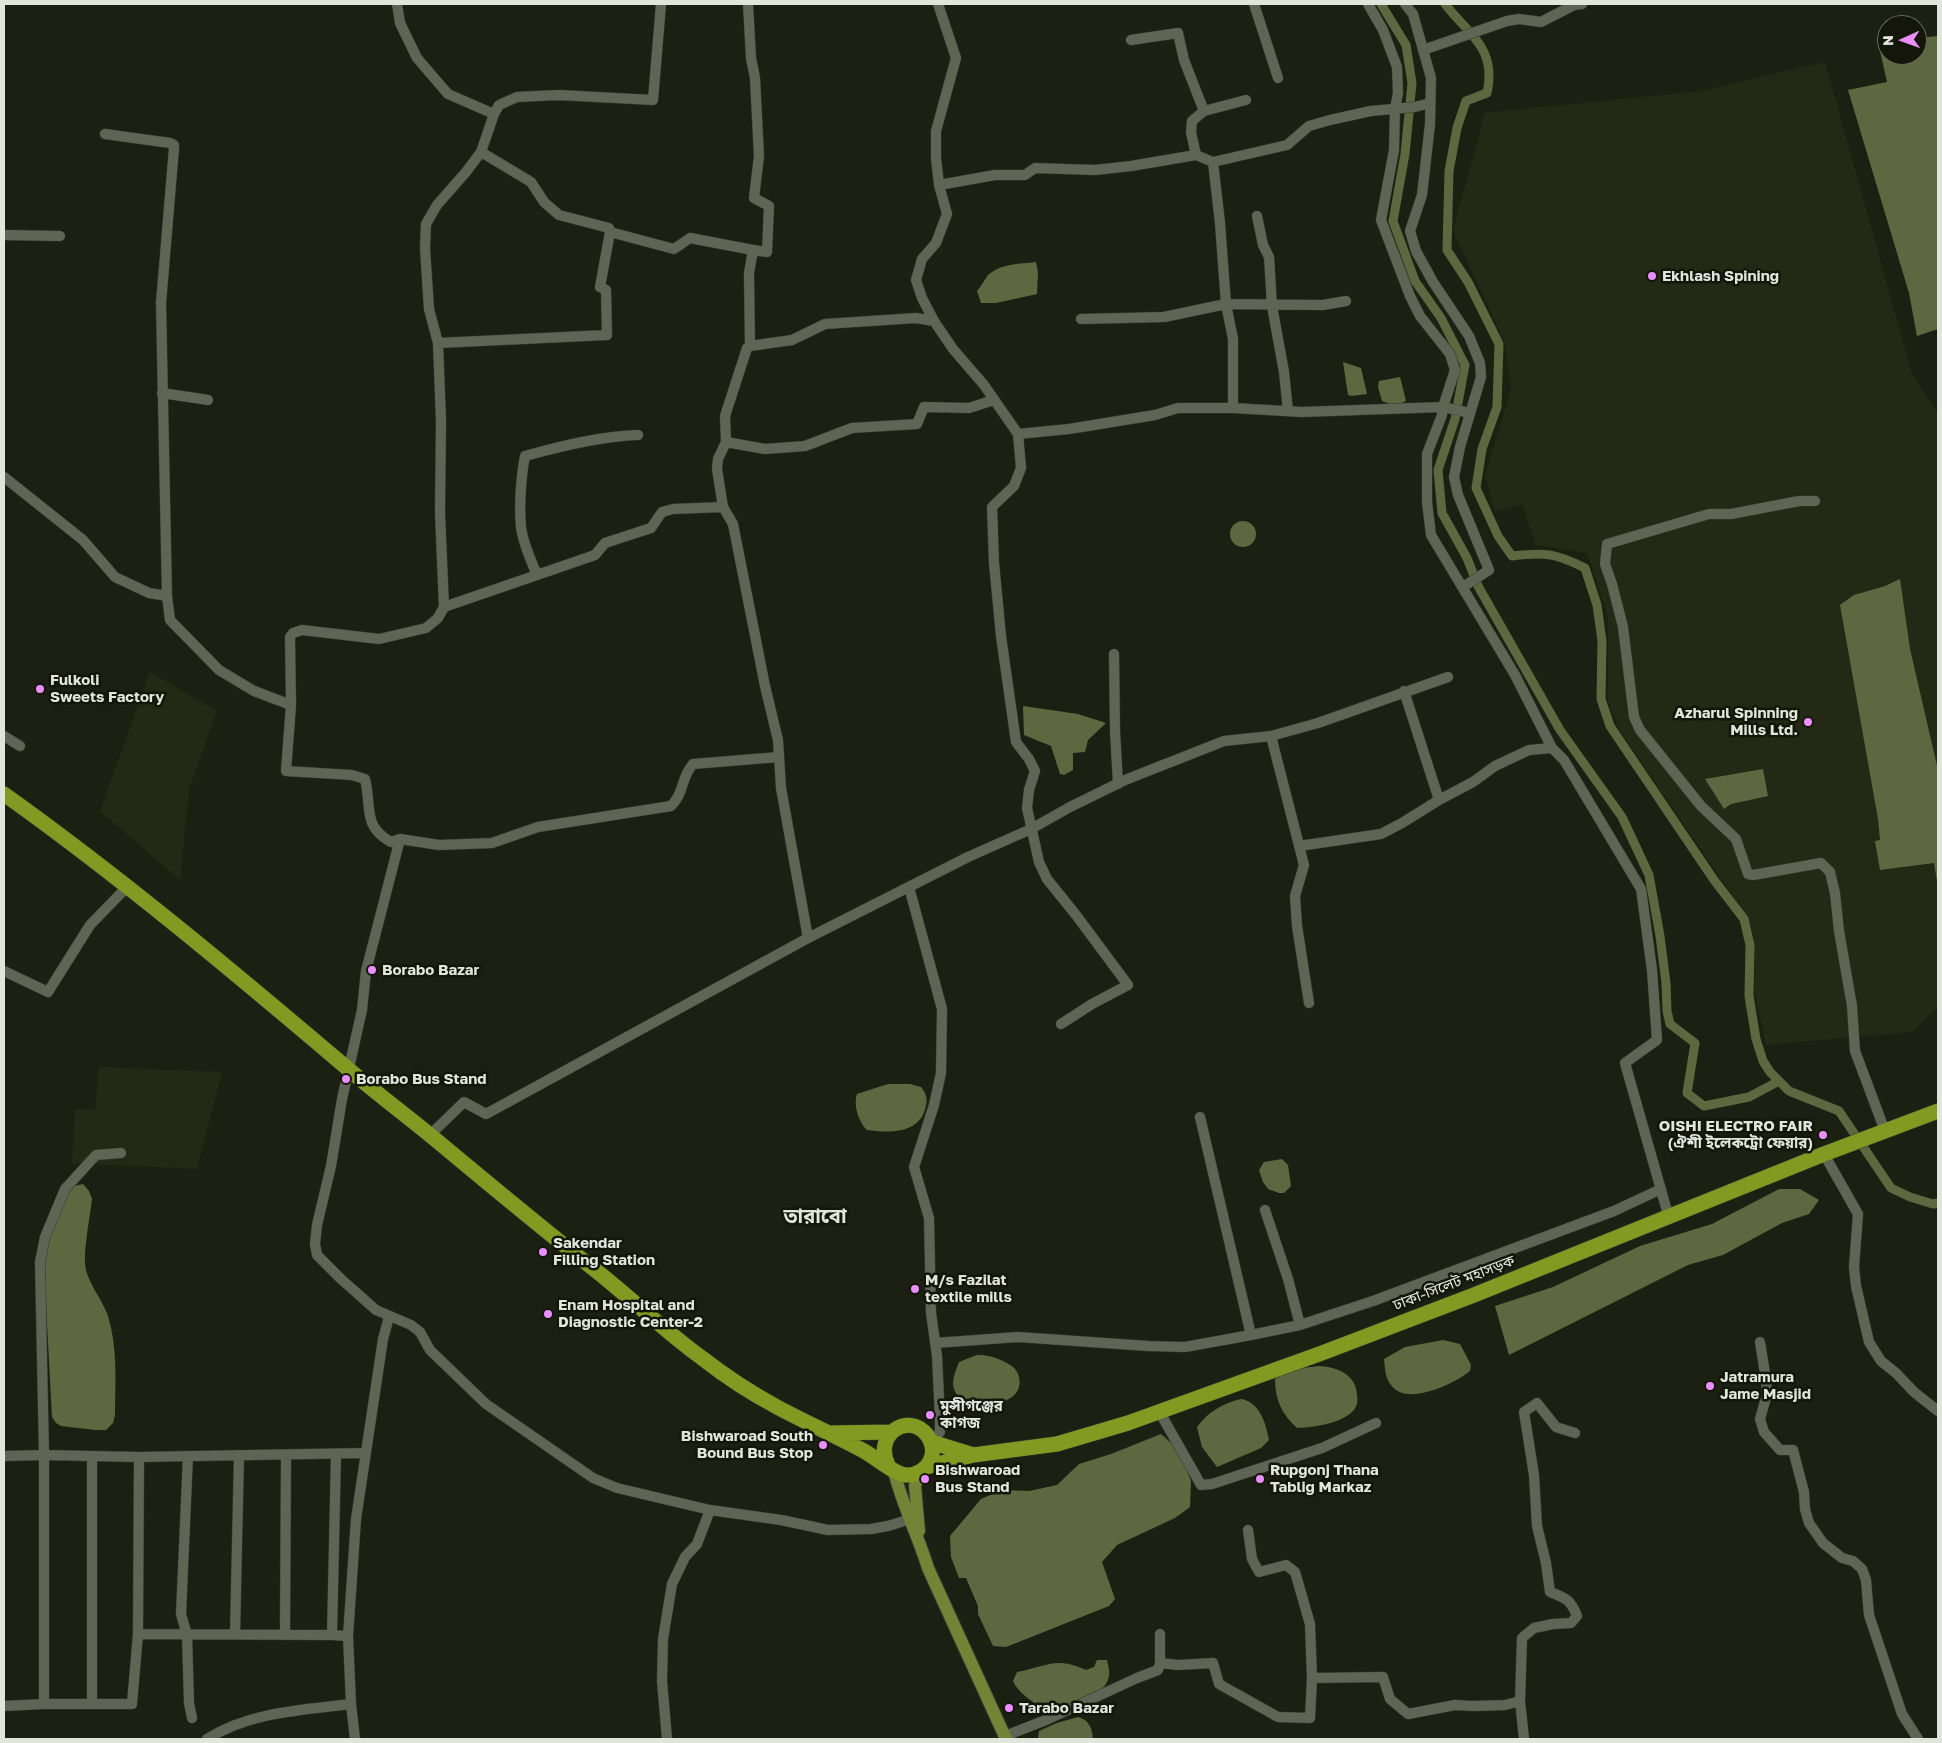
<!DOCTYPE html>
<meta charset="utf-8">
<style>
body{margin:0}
#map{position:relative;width:1942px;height:1743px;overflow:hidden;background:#1c2012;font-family:"Golos Text",sans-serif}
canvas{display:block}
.frame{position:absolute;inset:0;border:5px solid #e2e5dc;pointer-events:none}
.north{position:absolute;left:1877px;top:15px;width:50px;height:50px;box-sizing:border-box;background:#131609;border:1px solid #66695d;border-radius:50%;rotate:268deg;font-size:14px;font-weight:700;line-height:20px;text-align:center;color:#e2e5dc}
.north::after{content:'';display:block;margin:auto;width:18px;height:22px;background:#ea8dfd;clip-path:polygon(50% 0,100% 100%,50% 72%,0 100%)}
</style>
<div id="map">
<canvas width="1942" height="1743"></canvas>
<div class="frame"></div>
<div class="north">N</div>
</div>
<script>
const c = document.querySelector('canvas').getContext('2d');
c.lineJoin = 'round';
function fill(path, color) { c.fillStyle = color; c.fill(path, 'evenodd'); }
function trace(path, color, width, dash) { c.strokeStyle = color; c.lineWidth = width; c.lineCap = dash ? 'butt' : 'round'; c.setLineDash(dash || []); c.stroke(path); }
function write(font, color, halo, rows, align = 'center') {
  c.font = font + ' "Golos Text","Noto Sans Bengali",sans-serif'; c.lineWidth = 5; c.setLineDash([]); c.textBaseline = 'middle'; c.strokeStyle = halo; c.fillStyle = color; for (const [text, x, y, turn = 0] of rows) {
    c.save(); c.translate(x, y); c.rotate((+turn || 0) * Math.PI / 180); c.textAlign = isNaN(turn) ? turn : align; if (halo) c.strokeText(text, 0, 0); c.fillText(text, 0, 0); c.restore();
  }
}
fill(new Path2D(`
 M 1825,62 L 1912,374 L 1938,414 L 1938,1007 L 1912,1032 L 1766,1045 L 1755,994 L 1754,938 L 1749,920 L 1620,731 L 1608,701 L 1608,616 L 1587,553 L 1536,545 L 1522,505 L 1495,512 L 1485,475 L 1511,390 L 1505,343 L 1453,231 L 1485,113 L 1701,91 Z
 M 150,672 L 217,711 L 189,789 L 180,880 L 100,811 Z
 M 99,1067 L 222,1072 L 197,1169 L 72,1163 L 75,1110 L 95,1109 Z`), '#242916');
fill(new Path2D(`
 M 1938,36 L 1938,329 L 1917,336 L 1909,293 L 1848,90 L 1887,82 L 1878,42 L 1887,41 L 1887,55 L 1917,55 L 1917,38 Z
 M 1036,262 L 1038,272 L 1037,294 L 996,303 L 981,303 L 977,291 C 982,286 985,278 989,274 C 1003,263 1020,264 1036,262 Z
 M 1343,362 L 1361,368 L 1367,394 L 1352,396 L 1348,395 Z
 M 1400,377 L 1406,401 L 1395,406 L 1382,401 L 1378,387 L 1379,381 Z
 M1230 534a13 13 0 1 1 26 0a13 13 0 1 1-26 0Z
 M 1900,579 L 1910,649 L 1938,770 L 1938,888 L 1934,863 L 1880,870 L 1875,841 L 1880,840 L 1878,819 L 1840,605 L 1854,595 L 1885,586 Z
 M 1023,706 L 1078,714 L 1106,723 L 1088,740 L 1085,752 L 1073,753 L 1073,770 L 1064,775 L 1060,774 L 1051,746 L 1024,735 Z
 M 1763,769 L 1768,796 L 1731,804 L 1724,809 L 1705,779 Z
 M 888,1084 L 910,1084 L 921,1087 C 927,1094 928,1101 925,1109 C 919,1134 887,1133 867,1130 C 859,1122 853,1106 857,1094 Z
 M 1282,1159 L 1288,1165 L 1291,1186 L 1284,1193 L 1279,1193 L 1268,1189 L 1263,1182 L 1259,1170 L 1264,1162 Z
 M 83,1184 L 89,1191 L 92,1199 C 90,1217 84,1246 85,1264 C 87,1283 102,1298 108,1316 C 118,1349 115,1382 115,1415 L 113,1423 L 106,1430 L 95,1430 L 61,1426 L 56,1423 L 52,1417 L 44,1267 L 46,1245 L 68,1193 L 74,1186 Z
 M 1779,1189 L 1800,1189 L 1819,1200 L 1809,1214 L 1782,1223 L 1723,1255 L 1688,1265 L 1509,1355 L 1495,1306 L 1553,1287 L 1640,1246 L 1712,1224 Z
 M 1443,1340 L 1460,1344 L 1471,1365 L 1470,1371 C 1454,1384 1406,1407 1391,1385 C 1385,1378 1385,1368 1384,1359 L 1405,1347 Z
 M 977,1355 C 987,1354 1005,1360 1013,1367 C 1022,1375 1022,1390 1012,1397 C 997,1408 961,1410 954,1389 C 951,1381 956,1370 959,1362 Z
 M 1319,1366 C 1338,1367 1357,1375 1357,1396 C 1358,1401 1357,1407 1353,1411 C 1340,1424 1315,1427 1297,1428 C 1282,1414 1275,1400 1275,1379 C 1288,1369 1302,1368 1319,1366 Z
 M 1241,1399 C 1260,1402 1266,1424 1269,1440 L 1261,1448 L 1217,1467 L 1202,1447 L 1197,1427 C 1208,1412 1223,1403 1241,1399 Z
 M 1161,1434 L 1179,1450 L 1191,1481 L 1190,1507 L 1175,1518 L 1117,1545 L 1102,1562 L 1115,1599 L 1109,1606 L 1006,1647 L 993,1646 L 978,1614 L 978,1606 L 966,1578 L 959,1578 L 951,1557 L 950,1536 L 981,1499 L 1002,1490 L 1029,1491 L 1057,1485 L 1079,1464 L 1111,1454 Z
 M 1097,1660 L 1107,1660 C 1108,1665 1110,1671 1109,1676 C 1105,1698 1071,1703 1053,1709 C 1041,1711 1017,1692 1013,1681 L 1017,1672 C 1048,1666 1055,1656 1086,1670 L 1094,1667 Z
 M 1078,1717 C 1090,1720 1092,1729 1093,1739 L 1038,1739 L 1039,1731 L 1057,1723 Z`), '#5e6840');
trace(new Path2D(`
 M 1381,4 L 1406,45 L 1412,83 L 1405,154 L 1393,221 L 1415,281 L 1441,318 L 1465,365 L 1455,419 L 1438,470 L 1442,513 L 1467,558 L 1478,586 L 1560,730 L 1622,817 L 1649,875 L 1660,936 L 1666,983 L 1667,1011 L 1670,1024 L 1695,1043 L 1687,1093 L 1704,1106 L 1749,1097 L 1779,1081
 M 1445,4 C 1469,35 1497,48 1487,93 L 1466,101 L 1457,128 L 1449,171 L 1447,250 L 1468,282 L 1499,344 L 1497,407 L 1482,449 L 1476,488 L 1498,536 L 1512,556 C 1545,552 1555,553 1585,568 L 1597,605 L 1602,641 L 1601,699 L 1610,726 L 1714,880 L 1744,919 L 1750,945 L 1749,996 L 1756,1039 L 1763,1061 L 1770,1072 L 1789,1091 L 1839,1111 L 1891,1188 L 1910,1197 L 1933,1204 L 1938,1203`), '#5e6840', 9);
const minor = new Path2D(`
 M 397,4 L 400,23 L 417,58 L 448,94 L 494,114 L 481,152 L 466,172 L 437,205 L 426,224 L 425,248 L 429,309 L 438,343 L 441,421 L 440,513 L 444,607 L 438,618 L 426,628 L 379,639 L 302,630 L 293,633 L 290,637 L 291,705 L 286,771 L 352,775 L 365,779 C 372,807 362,826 391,842 L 400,839 L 439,845 L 492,843 L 538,827 L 671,806 C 685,792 680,779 693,764 L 779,757
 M 748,4 L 751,58 L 755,78 L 759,156 L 754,198 L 769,206 L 767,252 L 753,250
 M 938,4 L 956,58 L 936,131 L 936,158 L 939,185 L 947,214 L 936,243 L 922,259 L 916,280 L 922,298 L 934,321 L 953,349 L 984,385 L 1018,434 L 1021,468 L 1014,486 L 992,507 L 994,563 L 1001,636 L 1016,742 L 1029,759 L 1035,771 L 1029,790 L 1027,808 L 1039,862 L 1047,879 L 1076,915 L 1128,985 L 1092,1004 L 1061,1024
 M 1254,4 L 1278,78
 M 1368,4 L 1383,30 L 1397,67 L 1398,93 L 1395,109 L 1394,150 L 1381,220 L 1410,296 L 1420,316 L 1450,354 L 1455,370 L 1443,407 L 1442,415 L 1427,454 L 1427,502 L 1431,535 L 1515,675 L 1552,748 L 1564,760 L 1641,889 L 1652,970 L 1657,1040 L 1625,1063 L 1669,1218
 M 1405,4 L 1413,14 L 1431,78 L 1430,124 L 1422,195 L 1410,231 L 1416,251 L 1433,282 L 1469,336 L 1480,363 L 1481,377 L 1460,447 L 1454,477 L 1458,495 L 1489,570 L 1463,587
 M 1131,40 L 1178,33 L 1184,60 L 1204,111 L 1192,121 L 1191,132 L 1196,155
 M 1423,50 L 1507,21 L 1519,19 L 1541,22 L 1574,5 L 1582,4
 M 1204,111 L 1246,100
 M 494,114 L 499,105 L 517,97 L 559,95 L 653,100 L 661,4
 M 105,134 L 170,143 L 174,145 L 174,148 L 161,303 L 167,596 L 170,620 L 219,670 L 254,691 L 291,705
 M 481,152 L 531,182 L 544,202 L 559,215 L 609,228 L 610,232
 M 1213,162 L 1220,223 L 1226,304 L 1233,339 L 1233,408
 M 939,185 L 995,175 L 1025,175 L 1035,168 L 1095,170 L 1131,166 L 1196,155 L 1213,162 L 1287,145 L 1309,126 L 1330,120 L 1371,111 L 1415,107 L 1430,103
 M 1257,216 L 1263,245 L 1269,257 L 1272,306 L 1284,372 L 1288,411
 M 4,235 L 60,236
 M 1081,319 L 1164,317 L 1226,304 L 1323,305 L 1346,301
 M 438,343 L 607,335 L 606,290 L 600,287 L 610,232 L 674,249 L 690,238 L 753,250 L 749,273 L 750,346 L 792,340 L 825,324 L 916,318 L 934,321
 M 750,346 L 747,348 L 725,416 L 726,442 L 765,449 L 805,446 L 852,428 L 917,424 L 924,407 L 969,408 L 994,400
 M 162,393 L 208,400
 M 1018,434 L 1069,429 L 1155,415 L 1178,408 L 1233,408 L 1302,412 L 1443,407 L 1470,413
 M 4,477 L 83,540 L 115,577 L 149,593 L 167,596
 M 1815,501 L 1799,501 L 1731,514 L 1709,514 L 1607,544 L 1605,564 L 1612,584 L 1623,627 L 1634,717 L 1640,730 L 1701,806 L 1736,839 L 1748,874 L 1753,875 L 1821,863 L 1830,872 L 1835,893 L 1839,931 L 1852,1006 L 1855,1051 L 1885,1131
 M 723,507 L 733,524 L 765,686 L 778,740 L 781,788 L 808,938
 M 537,575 C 531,560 523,544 521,527 C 519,506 521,476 525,456 C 561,446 601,436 638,435
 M 444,607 L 595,555 L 605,543 L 651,528 L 662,512 L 673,509 L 723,507 L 717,469 L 718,459 L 726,442
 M 1114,654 L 1115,731 L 1118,784
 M 4,736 L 20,746
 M 1271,736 L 1304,865 L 1295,896 L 1297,926 L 1309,1003
 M 1439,800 L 1473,782 L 1495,766 L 1529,750 L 1552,748
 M 400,839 L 366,971 L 362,1010 L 342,1099 L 331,1166 L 317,1225 L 315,1244 L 317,1255 L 341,1279 L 376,1310 L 411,1325 L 420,1332 L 430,1350 L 486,1404 L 593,1478 L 617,1488 L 710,1510 L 781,1520 L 828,1530 L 871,1529 L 888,1526 L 917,1517
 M 1299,846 L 1381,834 L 1402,823 L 1439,800 L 1404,691
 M 909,887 L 942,1009 L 941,1073 L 934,1105 L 914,1167 L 929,1218 L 931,1313 L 937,1356 L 940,1418 L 940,1432 L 931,1442
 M 4,971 L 48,992 L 90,925 L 128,886
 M 1200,1117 L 1251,1335
 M 430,1135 L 464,1102 L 486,1114 L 808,938 L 968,857 L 1031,829 L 1070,807 L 1125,780 L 1224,741 L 1271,736 L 1318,723 L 1448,677
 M 1824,1154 L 1858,1214 L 1854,1267 L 1856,1286 L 1869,1342 L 1881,1361 L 1896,1373 L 1914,1392 L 1938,1411
 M 1265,1210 L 1288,1279 L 1300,1325
 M 1760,1342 L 1766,1380 L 1767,1394 L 1760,1419 L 1764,1432 L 1780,1450 L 1793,1450 L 1804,1492 L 1805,1509 L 1809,1523 L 1823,1543 L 1842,1558 L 1853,1561 L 1862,1569 L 1866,1580 L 1869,1615 L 1902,1714 L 1918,1739
 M 935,1343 L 1018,1337 L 1148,1346 L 1185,1347 L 1251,1335 L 1300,1325 L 1373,1301 L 1614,1211 L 1661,1189
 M 1159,1411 L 1201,1485 L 1212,1484 L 1322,1448 L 1376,1423
 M 4,1456 L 44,1455 L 139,1457 L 365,1453
 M 188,1456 L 181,1614 L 187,1635 L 189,1703 L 192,1718
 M 92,1457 L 92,1703
 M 138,1634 L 139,1457
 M 235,1634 L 239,1456
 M 285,1635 L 286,1456
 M 332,1635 L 336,1454
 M 1160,1663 L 1178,1665 L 1213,1663 L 1219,1684 L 1278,1717 L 1310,1718 L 1312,1678 L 1310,1624 L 1295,1572 L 1286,1565 L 1259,1572 L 1252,1559 L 1248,1530
 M 1312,1678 L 1383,1677 L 1390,1699 L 1408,1714 L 1455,1705 L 1473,1706 L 1505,1705 L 1520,1701 L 1522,1638 L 1534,1628 L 1553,1624 L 1571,1623 L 1577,1616 C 1571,1600 1566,1598 1550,1592 L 1546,1563 L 1537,1526 L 1534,1475 L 1524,1412 L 1537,1403 L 1556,1427 L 1575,1433
 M 1520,1701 L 1524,1739
 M 44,1704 L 44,1455 L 40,1262 L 45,1237 L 65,1189 L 96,1155 L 121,1153
 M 4,1706 L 44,1704 L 132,1704 L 138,1634 L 332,1635 L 348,1636
 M 1005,1736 L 1046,1720 L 1137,1678 L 1158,1670 L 1160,1663 L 1160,1634
 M 207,1739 C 249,1712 302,1710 351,1704
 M 355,1739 L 351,1704 L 348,1636 L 356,1519 L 383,1339 L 389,1317
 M 667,1739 L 662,1681 L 663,1639 L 672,1584 L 685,1557 L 697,1544 L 710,1510`);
const major = new Path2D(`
 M 894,1471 C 902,1505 918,1535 928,1568 L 1006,1739
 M 919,1531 L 915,1486 L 919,1473`);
const highway = new Path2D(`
 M 4,794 C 123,879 235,973 347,1068 C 376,1093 407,1116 436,1140 C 490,1185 544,1230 599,1273 C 634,1301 666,1332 702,1358 C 725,1376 751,1393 777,1407 C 805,1422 834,1435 862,1450 C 874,1456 894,1474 906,1475 C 916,1476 927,1469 931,1459 C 934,1451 932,1442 927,1435 C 908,1411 873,1435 888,1465
 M 832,1433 L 891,1432
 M 931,1442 L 970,1454
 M 926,1467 L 973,1455 L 1057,1444 L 1128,1423 L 1322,1353 L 1474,1295 L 1824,1154 L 1938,1111`);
trace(minor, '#373931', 11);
trace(major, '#373931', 14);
trace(highway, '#373931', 16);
trace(minor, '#5f6454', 10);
trace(major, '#748436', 12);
trace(highway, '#829a22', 15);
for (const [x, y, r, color] of [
 [1652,276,5,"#ea8dfd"],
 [40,689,5,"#ea8dfd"],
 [1808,722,5,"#ea8dfd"],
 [372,970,5,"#ea8dfd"],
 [346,1079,5,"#ea8dfd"],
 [1823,1135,5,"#ea8dfd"],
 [543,1252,5,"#ea8dfd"],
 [915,1289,5,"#ea8dfd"],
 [548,1314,5,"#ea8dfd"],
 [1710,1386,5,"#ea8dfd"],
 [930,1415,5,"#ea8dfd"],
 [823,1445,5,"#ea8dfd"],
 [925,1479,5,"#ea8dfd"],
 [1260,1479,5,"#ea8dfd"],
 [1009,1708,5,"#ea8dfd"]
]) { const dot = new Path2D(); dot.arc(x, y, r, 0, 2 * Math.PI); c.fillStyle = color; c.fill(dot); trace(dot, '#131609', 2); }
write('bold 15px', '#e2e5dc', '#131609', [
 ["Ekhlash Spining",1662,276],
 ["Fulkoli",50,680],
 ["Sweets Factory",50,697],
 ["Azharul Spinning",1798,713,"right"],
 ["Mills Ltd.",1798,730,"right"],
 ["Borabo Bazar",382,970],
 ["Borabo Bus Stand",356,1079],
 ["OISHI ELECTRO FAIR",1813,1126,"right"],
 ["(ঐশী ইলেকট্রো ফেয়ার)",1813,1143,"right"],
 ["Sakendar",553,1243],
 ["Filling Station",553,1260],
 ["M/s Fazilat",925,1280],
 ["textile mills",925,1297],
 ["Enam Hospital and",558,1305],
 ["Diagnostic Center-2",558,1322],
 ["Jatramura",1720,1377],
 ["Jame Masjid",1720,1394],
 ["মুন্সীগঞ্জের",940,1406],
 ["কাগজ",940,1423],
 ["Bishwaroad South",813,1436,"right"],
 ["Bound Bus Stop",813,1453,"right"],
 ["Bishwaroad",935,1470],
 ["Bus Stand",935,1487],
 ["Rupgonj Thana",1270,1470],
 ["Tablig Markaz",1270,1487],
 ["Tarabo Bazar",1019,1708]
], 'left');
write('15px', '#e2e5dc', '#131609', [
 ["ঢাকা-সিলেট মহাসড়ক",1454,1283,-21]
]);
write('bold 20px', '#e2e5dc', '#131609', [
 ["তারাবো",815,1217]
]);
</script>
